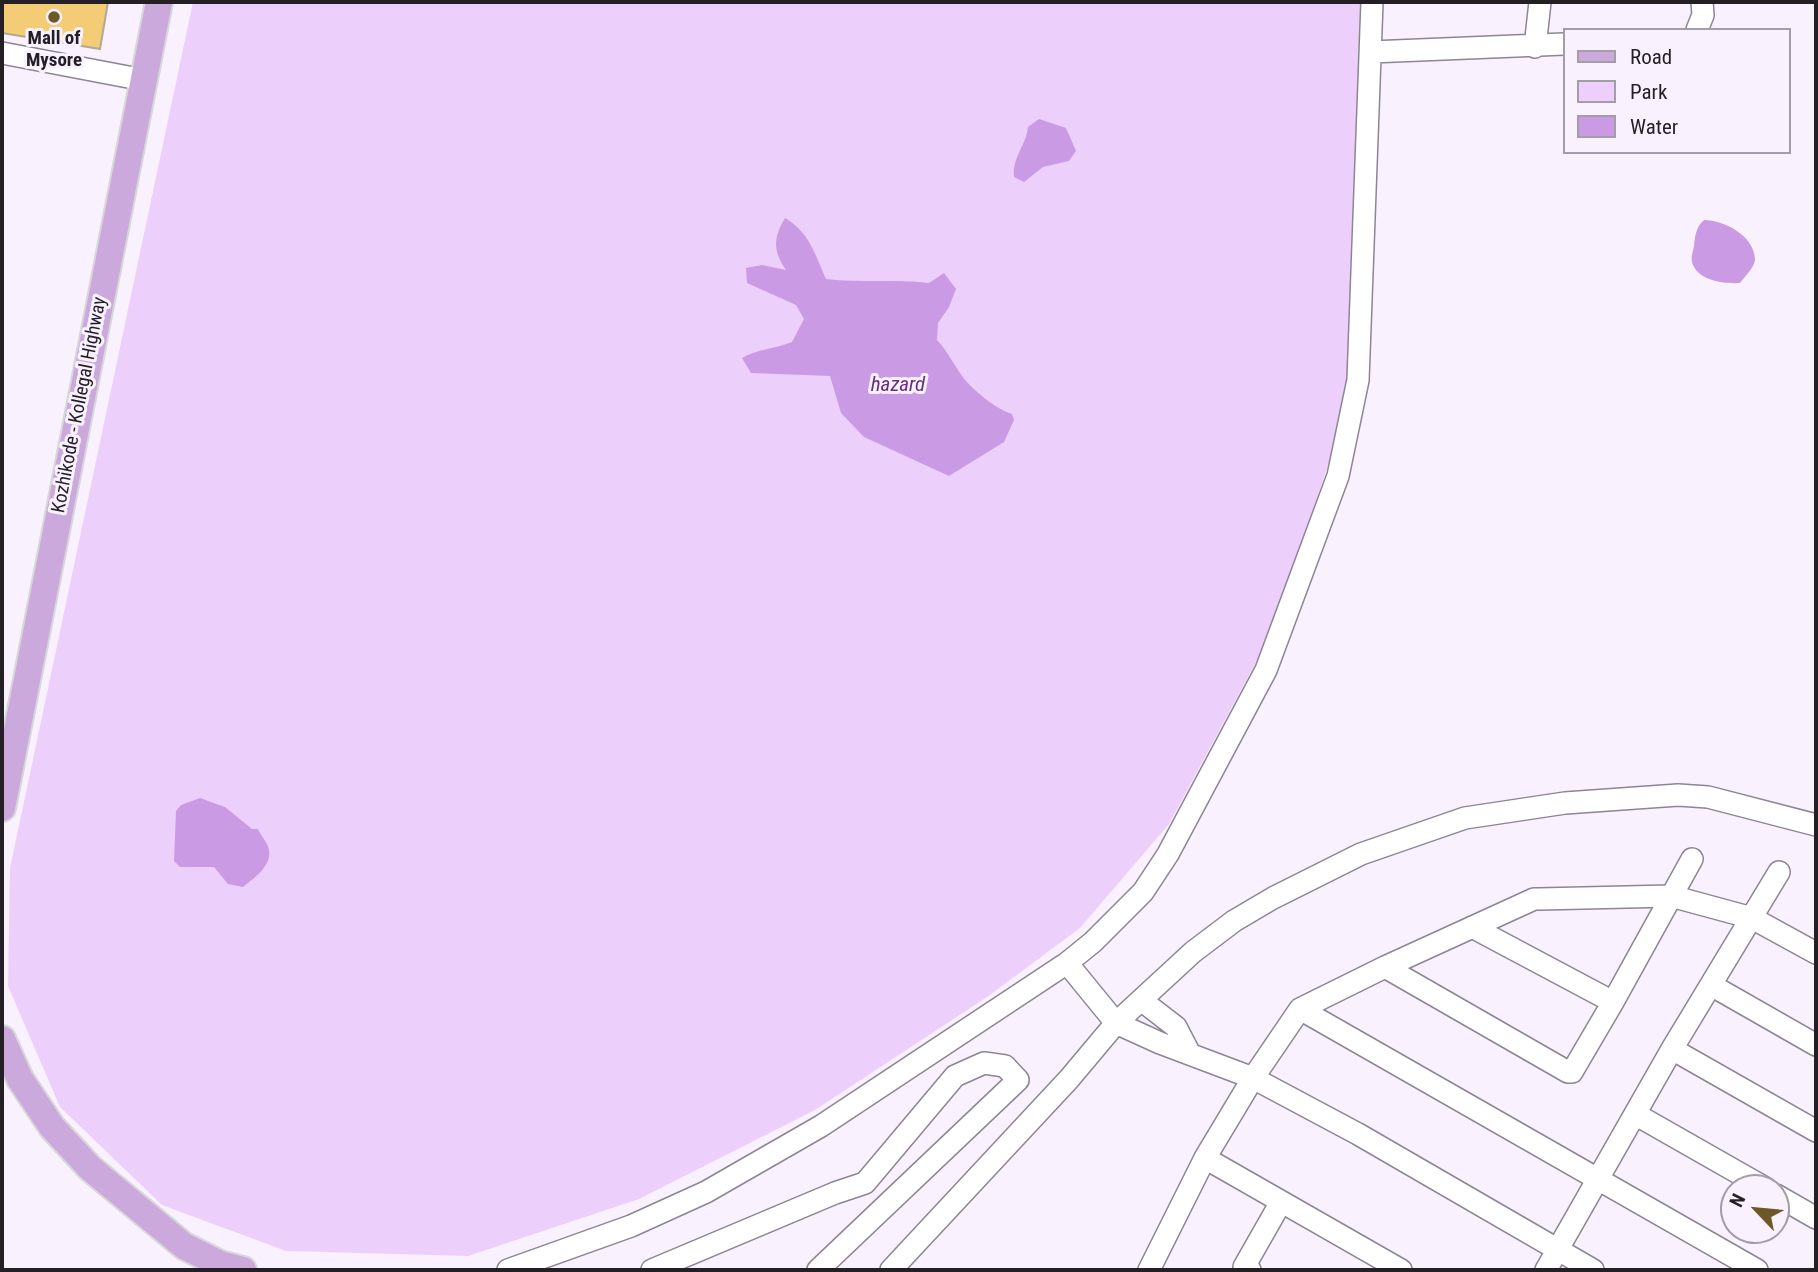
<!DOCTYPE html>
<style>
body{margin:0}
#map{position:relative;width:1818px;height:1272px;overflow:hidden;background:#f9f1fe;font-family:"Roboto Condensed",sans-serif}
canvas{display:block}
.frame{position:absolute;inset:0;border:4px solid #231f25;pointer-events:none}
.legend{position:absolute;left:1563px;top:28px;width:228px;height:126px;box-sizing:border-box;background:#f9f1fe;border:2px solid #a39da7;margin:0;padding:9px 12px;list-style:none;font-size:21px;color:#231f25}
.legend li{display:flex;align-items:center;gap:14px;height:35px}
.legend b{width:35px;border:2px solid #a39da7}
.north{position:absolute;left:1720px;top:1174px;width:70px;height:70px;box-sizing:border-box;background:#f9f1fe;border:2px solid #a39da7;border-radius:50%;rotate:296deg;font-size:19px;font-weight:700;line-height:28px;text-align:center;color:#231f25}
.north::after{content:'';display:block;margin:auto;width:24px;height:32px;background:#6e5828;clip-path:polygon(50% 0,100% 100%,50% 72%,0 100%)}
</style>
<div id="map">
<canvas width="1818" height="1272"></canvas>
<div class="frame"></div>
<ul class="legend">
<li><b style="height:9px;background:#cba9dc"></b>Road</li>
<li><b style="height:19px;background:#ecd0fb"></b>Park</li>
<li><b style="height:19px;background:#cb9ae4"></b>Water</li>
</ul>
<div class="north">N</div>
</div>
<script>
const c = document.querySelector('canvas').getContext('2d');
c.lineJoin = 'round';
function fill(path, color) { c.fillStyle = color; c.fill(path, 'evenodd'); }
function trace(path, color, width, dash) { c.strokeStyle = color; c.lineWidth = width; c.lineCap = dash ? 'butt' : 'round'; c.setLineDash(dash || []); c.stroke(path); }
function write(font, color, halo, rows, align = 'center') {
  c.font = font + ' "Roboto Condensed",sans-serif'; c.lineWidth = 6; c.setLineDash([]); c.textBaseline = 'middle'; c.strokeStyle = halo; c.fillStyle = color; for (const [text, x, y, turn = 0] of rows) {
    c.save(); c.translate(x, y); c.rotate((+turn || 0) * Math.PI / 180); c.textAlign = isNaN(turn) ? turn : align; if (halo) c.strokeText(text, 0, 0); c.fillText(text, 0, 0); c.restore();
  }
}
fill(new Path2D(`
 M 193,2 L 1363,2 L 1351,397 L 1272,632 L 1169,824 L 1080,928 L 987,997 L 815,1110 L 639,1199 L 468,1256 L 286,1251 L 162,1205 L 60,1107 L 8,986 L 10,868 Z`), '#ecd0fb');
fill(new Path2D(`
 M 1039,119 L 1066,128 L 1076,151 L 1069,161 L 1043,167 L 1024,182 L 1014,177 C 1012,157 1026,146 1028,127 Z
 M 785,218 C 809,232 815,254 826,279 C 861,283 895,279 929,283 L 944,273 L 956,289 L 949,307 L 938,323 L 937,340 C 950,354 955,368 966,381 C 978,394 996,409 1012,414 L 1014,420 L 1004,442 L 949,476 L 864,437 L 841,413 L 830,376 L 751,373 L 742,358 C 757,349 775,349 792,342 L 804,319 L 796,305 L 747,283 L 746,268 L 762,265 L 786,270 C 773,251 773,238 785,218 Z
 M 1704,220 C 1723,220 1754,235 1755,259 C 1755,267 1745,276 1740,283 C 1725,284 1697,281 1692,262 C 1691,257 1693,251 1694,246 C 1695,236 1696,227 1704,220 Z
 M 200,798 L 225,807 L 252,829 L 258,829 C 261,836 268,843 269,850 C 272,866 254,878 243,887 L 228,884 L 214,867 L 180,867 L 174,861 L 176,811 L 181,805 Z`), '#cb9ae4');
const building = new Path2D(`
 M 2,2 L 108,2 L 100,49 L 2,33 Z`);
fill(building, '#f3cc75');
trace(building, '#b1a998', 2);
const minor = new Path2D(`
 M 1697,30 L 1703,15 L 1702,2
 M 1535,47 L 1540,2
 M 1371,52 L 1564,44
 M 2,53 L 144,80
 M 1472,927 L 1613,1002
 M 1067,963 L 1116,1023 L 1160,1043 L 1253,1078 L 1358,1134 L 1593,1270
 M 1385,967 L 1568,1072 L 1572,1072 L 1613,1002 L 1692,859
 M 1711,985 L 1816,1045
 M 1141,1000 L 1176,1027 L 1190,1054
 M 1300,1009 L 1757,1270
 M 1672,1049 L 1816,1131
 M 1635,1114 L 1765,1188
 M 1205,1158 L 1401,1270
 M 1776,1195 L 1816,1218
 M 508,1270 L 631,1226 L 706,1192 L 821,1126 L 1067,963 L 1093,942 L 1143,892 L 1168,854 L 1266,670 L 1338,476 L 1358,380 L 1372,2
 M 652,1270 L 835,1193 L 865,1183 L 955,1076 L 984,1063 L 1005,1066 L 1018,1080 L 818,1270
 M 891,1270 L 1069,1079 L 1116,1023 L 1193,952 L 1234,921 L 1273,898 L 1361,854 L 1465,818 L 1565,803 L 1678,795 L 1708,797 L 1816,825
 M 1149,1270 L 1205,1158 L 1253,1078 L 1300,1009 L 1385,967 L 1534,899 L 1539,899 L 1671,896 L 1752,918 L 1816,953
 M 1250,1270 L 1244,1267 L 1281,1202
 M 1546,1270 L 1672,1049 L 1779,872`);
const major = new Path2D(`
 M 2,808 L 159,2
 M 2,1039 L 20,1079 L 52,1127 L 90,1168 L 184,1246 L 220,1264 L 243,1270`);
trace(minor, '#8e8493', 24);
trace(major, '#d7d7d8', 30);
trace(minor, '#fff', 21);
trace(major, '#cba9dc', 26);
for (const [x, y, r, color] of [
 [54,17,7,"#6e5828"]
]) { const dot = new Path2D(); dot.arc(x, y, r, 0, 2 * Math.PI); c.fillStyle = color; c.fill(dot); trace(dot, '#f9f1fe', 2.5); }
write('bold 19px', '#231f25', '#f9f1fe', [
 ["Mall of",54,39],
 ["Mysore",54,61]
]);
write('19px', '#231f25', '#f9f1fe', [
 ["Kozhikode - Kollegal Highway",80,405,-79]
]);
write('italic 21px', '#672c82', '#f9f1fe', [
 ["hazard",898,386]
]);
</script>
